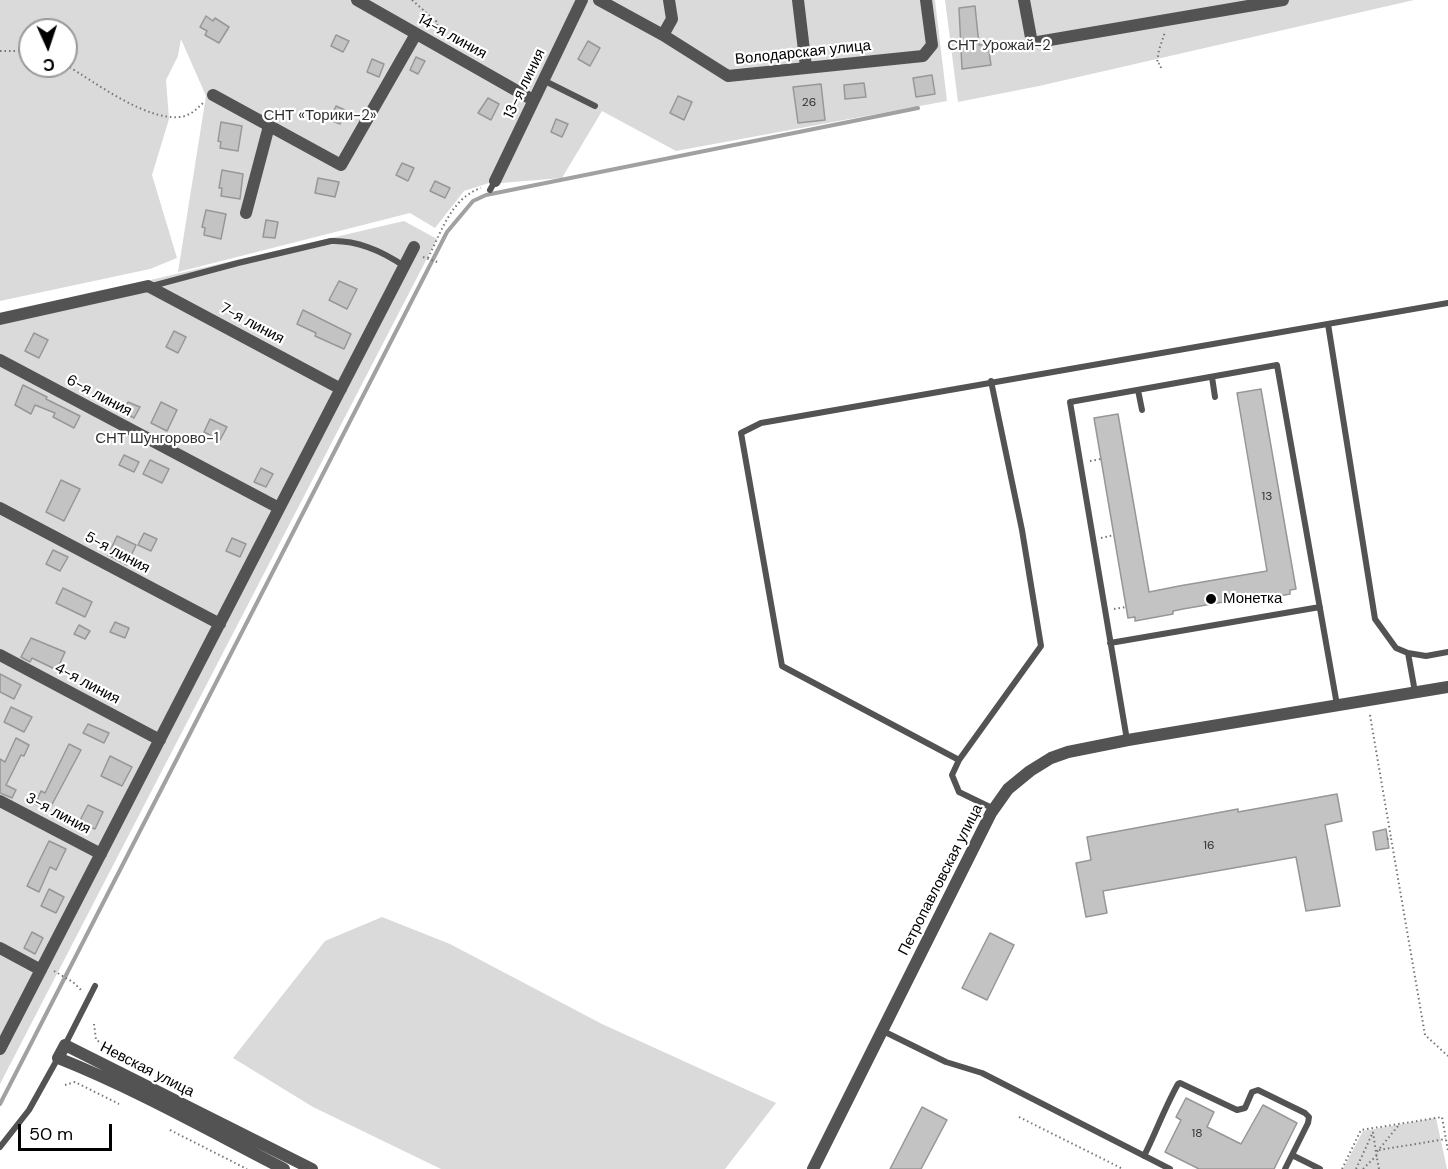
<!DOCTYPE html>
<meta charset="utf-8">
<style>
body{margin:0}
#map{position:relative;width:1448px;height:1169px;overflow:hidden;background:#fff;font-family:"DM Sans",sans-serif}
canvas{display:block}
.north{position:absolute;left:18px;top:18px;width:60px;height:60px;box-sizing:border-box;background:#fff;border:2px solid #999;border-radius:50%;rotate:177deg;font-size:16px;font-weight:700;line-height:24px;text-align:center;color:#000}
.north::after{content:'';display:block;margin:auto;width:21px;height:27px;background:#000;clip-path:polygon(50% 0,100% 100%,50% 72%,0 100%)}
.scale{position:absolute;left:18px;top:1124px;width:94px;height:27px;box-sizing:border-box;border:3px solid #000;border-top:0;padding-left:8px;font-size:18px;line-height:21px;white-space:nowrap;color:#000;-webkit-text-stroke:4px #fff;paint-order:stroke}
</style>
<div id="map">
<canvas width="1448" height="1169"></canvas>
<div class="north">С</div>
<div class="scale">50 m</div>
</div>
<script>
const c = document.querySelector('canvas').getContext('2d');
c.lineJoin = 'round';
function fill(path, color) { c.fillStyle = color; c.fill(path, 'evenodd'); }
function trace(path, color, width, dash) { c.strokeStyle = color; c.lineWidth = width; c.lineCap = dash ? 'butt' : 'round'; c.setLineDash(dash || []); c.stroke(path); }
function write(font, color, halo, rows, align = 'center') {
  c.font = font + ' "DM Sans",sans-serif'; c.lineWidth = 4.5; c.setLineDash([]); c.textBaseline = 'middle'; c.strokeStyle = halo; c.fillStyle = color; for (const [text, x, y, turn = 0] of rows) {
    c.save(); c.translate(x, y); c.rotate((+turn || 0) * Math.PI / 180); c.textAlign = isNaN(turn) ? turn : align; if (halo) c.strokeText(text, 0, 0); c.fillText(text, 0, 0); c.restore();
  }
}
fill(new Path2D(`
 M 0,0 L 935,0 L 947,101 L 676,151 L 602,111 L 562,178 L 501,183 L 495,181 L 464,191 L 435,228 L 410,213 L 178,272 L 206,96 L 181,39 L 178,56 L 166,80 L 169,119 L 152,175 L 177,258 L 150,269 L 0,301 ZM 30,30 L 66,30 L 66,66 L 30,66 Z
 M 945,0 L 1414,0 L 1039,86 L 958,102 Z
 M 404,221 L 437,239 L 0,1084 L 0,315 Z
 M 382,917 L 450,944 L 602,1024 L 776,1103 L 725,1169 L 441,1169 L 313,1107 L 233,1058 L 325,941 Z
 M 1436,1118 L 1447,1169 L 1343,1169 L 1363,1131 Z`), '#dadada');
trace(new Path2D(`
 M 0,1104 L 447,232 L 473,201 L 486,195 L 918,108`), '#a1a1a1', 4);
const building = new Path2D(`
 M 975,6 L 979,45 L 988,44 L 991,65 L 962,69 L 959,8 Z
 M 206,16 L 213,21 L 215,18 L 229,27 L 219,43 L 205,35 L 207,31 L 200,27 Z
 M 336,35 L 349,41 L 343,52 L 331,46 Z
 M 588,41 L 600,48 L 590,66 L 578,59 Z
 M 416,57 L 425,61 L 418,74 L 410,70 Z
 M 372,59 L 384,64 L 379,77 L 367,72 Z
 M 932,75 L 935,94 L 916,97 L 913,78 Z
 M 864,83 L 866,97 L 845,99 L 844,85 Z
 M 821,84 L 825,120 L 798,123 L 793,87 Z
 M 678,96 L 692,102 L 684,120 L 670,113 Z
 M 488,98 L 499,104 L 491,120 L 478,113 Z
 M 336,106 L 345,110 L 340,124 L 330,120 Z
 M 556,119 L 568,124 L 562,137 L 551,132 Z
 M 221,122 L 242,126 L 238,151 L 220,148 L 221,142 L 218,141 Z
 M 402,163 L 414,168 L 408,181 L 396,175 Z
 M 222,170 L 243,174 L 240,199 L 221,196 L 222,188 L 219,188 Z
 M 318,178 L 339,182 L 335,197 L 315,193 Z
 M 435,181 L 450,188 L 445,198 L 430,191 Z
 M 206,210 L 226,214 L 221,239 L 204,235 L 205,228 L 202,227 Z
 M 266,220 L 278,222 L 275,238 L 263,237 Z
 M 339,281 L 357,289 L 347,309 L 329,300 Z
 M 303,310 L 351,334 L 344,349 L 315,336 L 316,333 L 297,324 Z
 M 174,331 L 186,337 L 178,353 L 166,347 Z
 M 34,333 L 48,340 L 39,358 L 25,351 Z
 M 23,385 L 47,397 L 46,399 L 80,416 L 74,428 L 53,417 L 55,413 L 35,405 L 31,414 L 15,405 Z
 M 1261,389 L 1296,589 L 1290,590 L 1290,594 L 1252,601 L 1252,597 L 1183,609 L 1173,611 L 1173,614 L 1135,621 L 1135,617 L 1128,618 L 1094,418 L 1118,414 L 1149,592 L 1179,586 L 1267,571 L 1237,393 Z
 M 128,402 L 140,407 L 134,418 L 123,412 Z
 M 161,402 L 177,410 L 167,431 L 151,423 Z
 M 210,419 L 227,427 L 220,440 L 204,432 Z
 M 124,455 L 139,462 L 134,472 L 119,465 Z
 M 150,460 L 169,469 L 162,483 L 143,474 Z
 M 261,468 L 273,474 L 266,487 L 254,482 Z
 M 61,480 L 80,489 L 64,521 L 46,512 Z
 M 144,533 L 157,539 L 151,551 L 138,545 Z
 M 117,536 L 136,545 L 127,565 L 108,555 Z
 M 232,538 L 246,544 L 240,557 L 226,551 Z
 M 53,550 L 68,557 L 60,571 L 46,564 Z
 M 63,588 L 92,602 L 85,617 L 56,603 Z
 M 115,622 L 129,628 L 125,638 L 110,632 Z
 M 79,625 L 90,631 L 85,639 L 74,634 Z
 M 31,638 L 65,652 L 57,670 L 32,658 L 30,662 L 21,657 Z
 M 0,674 L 21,685 L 14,699 L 0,692 Z
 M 11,707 L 32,717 L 24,732 L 4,722 Z
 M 88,724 L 109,733 L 104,743 L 83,733 Z
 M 16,738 L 29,745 L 24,756 L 21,755 L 6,785 L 16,790 L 12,798 L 0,793 L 0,759 L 5,762 Z
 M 69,744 L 81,750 L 49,810 L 35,804 L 41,791 L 45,793 Z
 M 110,756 L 132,767 L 122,786 L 101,776 Z
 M 1337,794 L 1342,821 L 1325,825 L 1340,906 L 1306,911 L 1296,857 L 1103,891 L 1107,913 L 1086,917 L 1076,863 L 1091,860 L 1087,837 L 1238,809 L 1238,812 Z
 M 88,805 L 103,812 L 95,829 L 79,822 Z
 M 1386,829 L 1389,848 L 1376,850 L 1373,832 Z
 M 49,841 L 66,849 L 56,870 L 50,867 L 39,892 L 27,886 Z
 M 49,889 L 64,897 L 56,913 L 41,906 Z
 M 32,932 L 43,938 L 35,954 L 24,948 Z
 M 990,933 L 1014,945 L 987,1000 L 962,988 Z
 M 1186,1098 L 1214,1112 L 1207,1127 L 1241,1144 L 1263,1105 L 1297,1123 L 1274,1169 L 1199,1169 L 1165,1152 L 1181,1120 L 1176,1117 Z
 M 922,1107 L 947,1120 L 921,1169 L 890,1169 Z`);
fill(building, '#c3c3c3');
trace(building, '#979797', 1.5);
trace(new Path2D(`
 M 412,0 L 438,23 L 434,31
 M 0,51 L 30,51
 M 66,65 C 95,82 151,125 185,116 C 193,113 198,108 204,102
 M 1161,68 L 1160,64 L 1157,63 L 1159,50 L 1165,32
 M 423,257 L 440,263
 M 428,258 C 441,233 451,198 481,188
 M 1090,461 L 1101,459
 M 1101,538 L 1114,535
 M 1114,609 L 1126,607
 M 1370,715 L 1391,838
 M 1387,839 L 1391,838 L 1425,1035 L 1448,1056
 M 54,971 L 73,982 L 83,992
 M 94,1024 L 96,1040 L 184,1086
 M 65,1085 L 75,1082 L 119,1104
 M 1019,1117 L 1123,1169
 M 170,1130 L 247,1169
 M 1373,1132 L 1376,1153
 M 1379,1150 L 1446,1139
 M 1342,1169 L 1361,1130 L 1442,1117 L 1448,1151
 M 1356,1169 L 1373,1132
 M 1363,1169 L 1377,1155
 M 1379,1169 L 1376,1153 L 1398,1126`), '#757575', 2, [1.5, 3]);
trace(new Path2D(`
 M 543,80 L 595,106
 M 490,190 L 495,181
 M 152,286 L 238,263 L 331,241 C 358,240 382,251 404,266
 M 1328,324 L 1375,619 L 1396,648 L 1408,653 L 1415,692
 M 1212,377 L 1215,397
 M 991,381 L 1022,530 L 1041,646 L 959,760 L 782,666 L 741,433 L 761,423 L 1448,303
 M 1138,390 L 1142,410
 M 1110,643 L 1320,607
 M 1408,653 L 1426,656 L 1448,652
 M 1127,740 L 1070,402 L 1277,365 L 1337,705
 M 959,760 L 952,775 L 959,792 L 994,809
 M 881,1030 L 946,1062 L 982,1073 L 1170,1169
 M 65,1045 L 95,986
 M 0,1147 L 29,1110 L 58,1058
 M 1292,1155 L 1320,1169
 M 1144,1156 C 1156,1132 1165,1107 1178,1084 L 1180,1083 L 1237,1110 L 1245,1108 L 1252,1092 L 1258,1090 L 1305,1113 L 1309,1117 L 1308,1123 L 1285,1169`), '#535353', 6);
trace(new Path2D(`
 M 357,0 L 533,100
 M 599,0 L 663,35 L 728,76 L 923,56 L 932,45 L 926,0
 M 798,0 L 806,67
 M 1024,0 L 1032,43 L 1283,0
 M 663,35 L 672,19 L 669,0
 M 213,95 L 341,165 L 416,34
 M 495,181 L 582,0
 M 246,213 L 269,126
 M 0,319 L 148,286 L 341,389
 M 0,360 L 279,508
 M 0,508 L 220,624
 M 0,655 L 160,740
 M 0,801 L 101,854
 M 0,948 L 41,970
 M 0,1049 L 414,247
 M 284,1169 C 210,1131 136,1089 58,1058 L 65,1045 L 312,1169
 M 813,1169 L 991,813 L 1008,789 L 1030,771 L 1051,758 L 1068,752 L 1128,740 L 1448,687`), '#535353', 12);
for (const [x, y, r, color] of [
 [1211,599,6,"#000"]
]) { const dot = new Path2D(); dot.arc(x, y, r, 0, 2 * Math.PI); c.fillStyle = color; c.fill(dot); trace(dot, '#fff', 2); }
write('12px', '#313131', null, [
 ["26",809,103],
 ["13",1267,497],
 ["16",1209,846],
 ["18",1197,1134]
]);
write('15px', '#000', '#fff', [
 ["14-я линия",452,37,29],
 ["Володарская улица",803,53,-6],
 ["13-я линия",525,84,-64],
 ["7-я линия",252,324,28],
 ["6-я линия",99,396,28],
 ["5-я линия",117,553,28],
 ["4-я линия",87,684,28],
 ["3-я линия",58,814,28],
 ["Петропавловская улица",941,880,-63],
 ["Невская улица",147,1070,27]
]);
write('15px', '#313131', '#fff', [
 ["СНТ Урожай-2",999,46],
 ["СНТ «Торики-2»",320,116],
 ["СНТ Шунгорово-1",157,439]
]);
write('15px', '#000', '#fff', [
 ["Монетка",1223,599]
], 'left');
</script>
